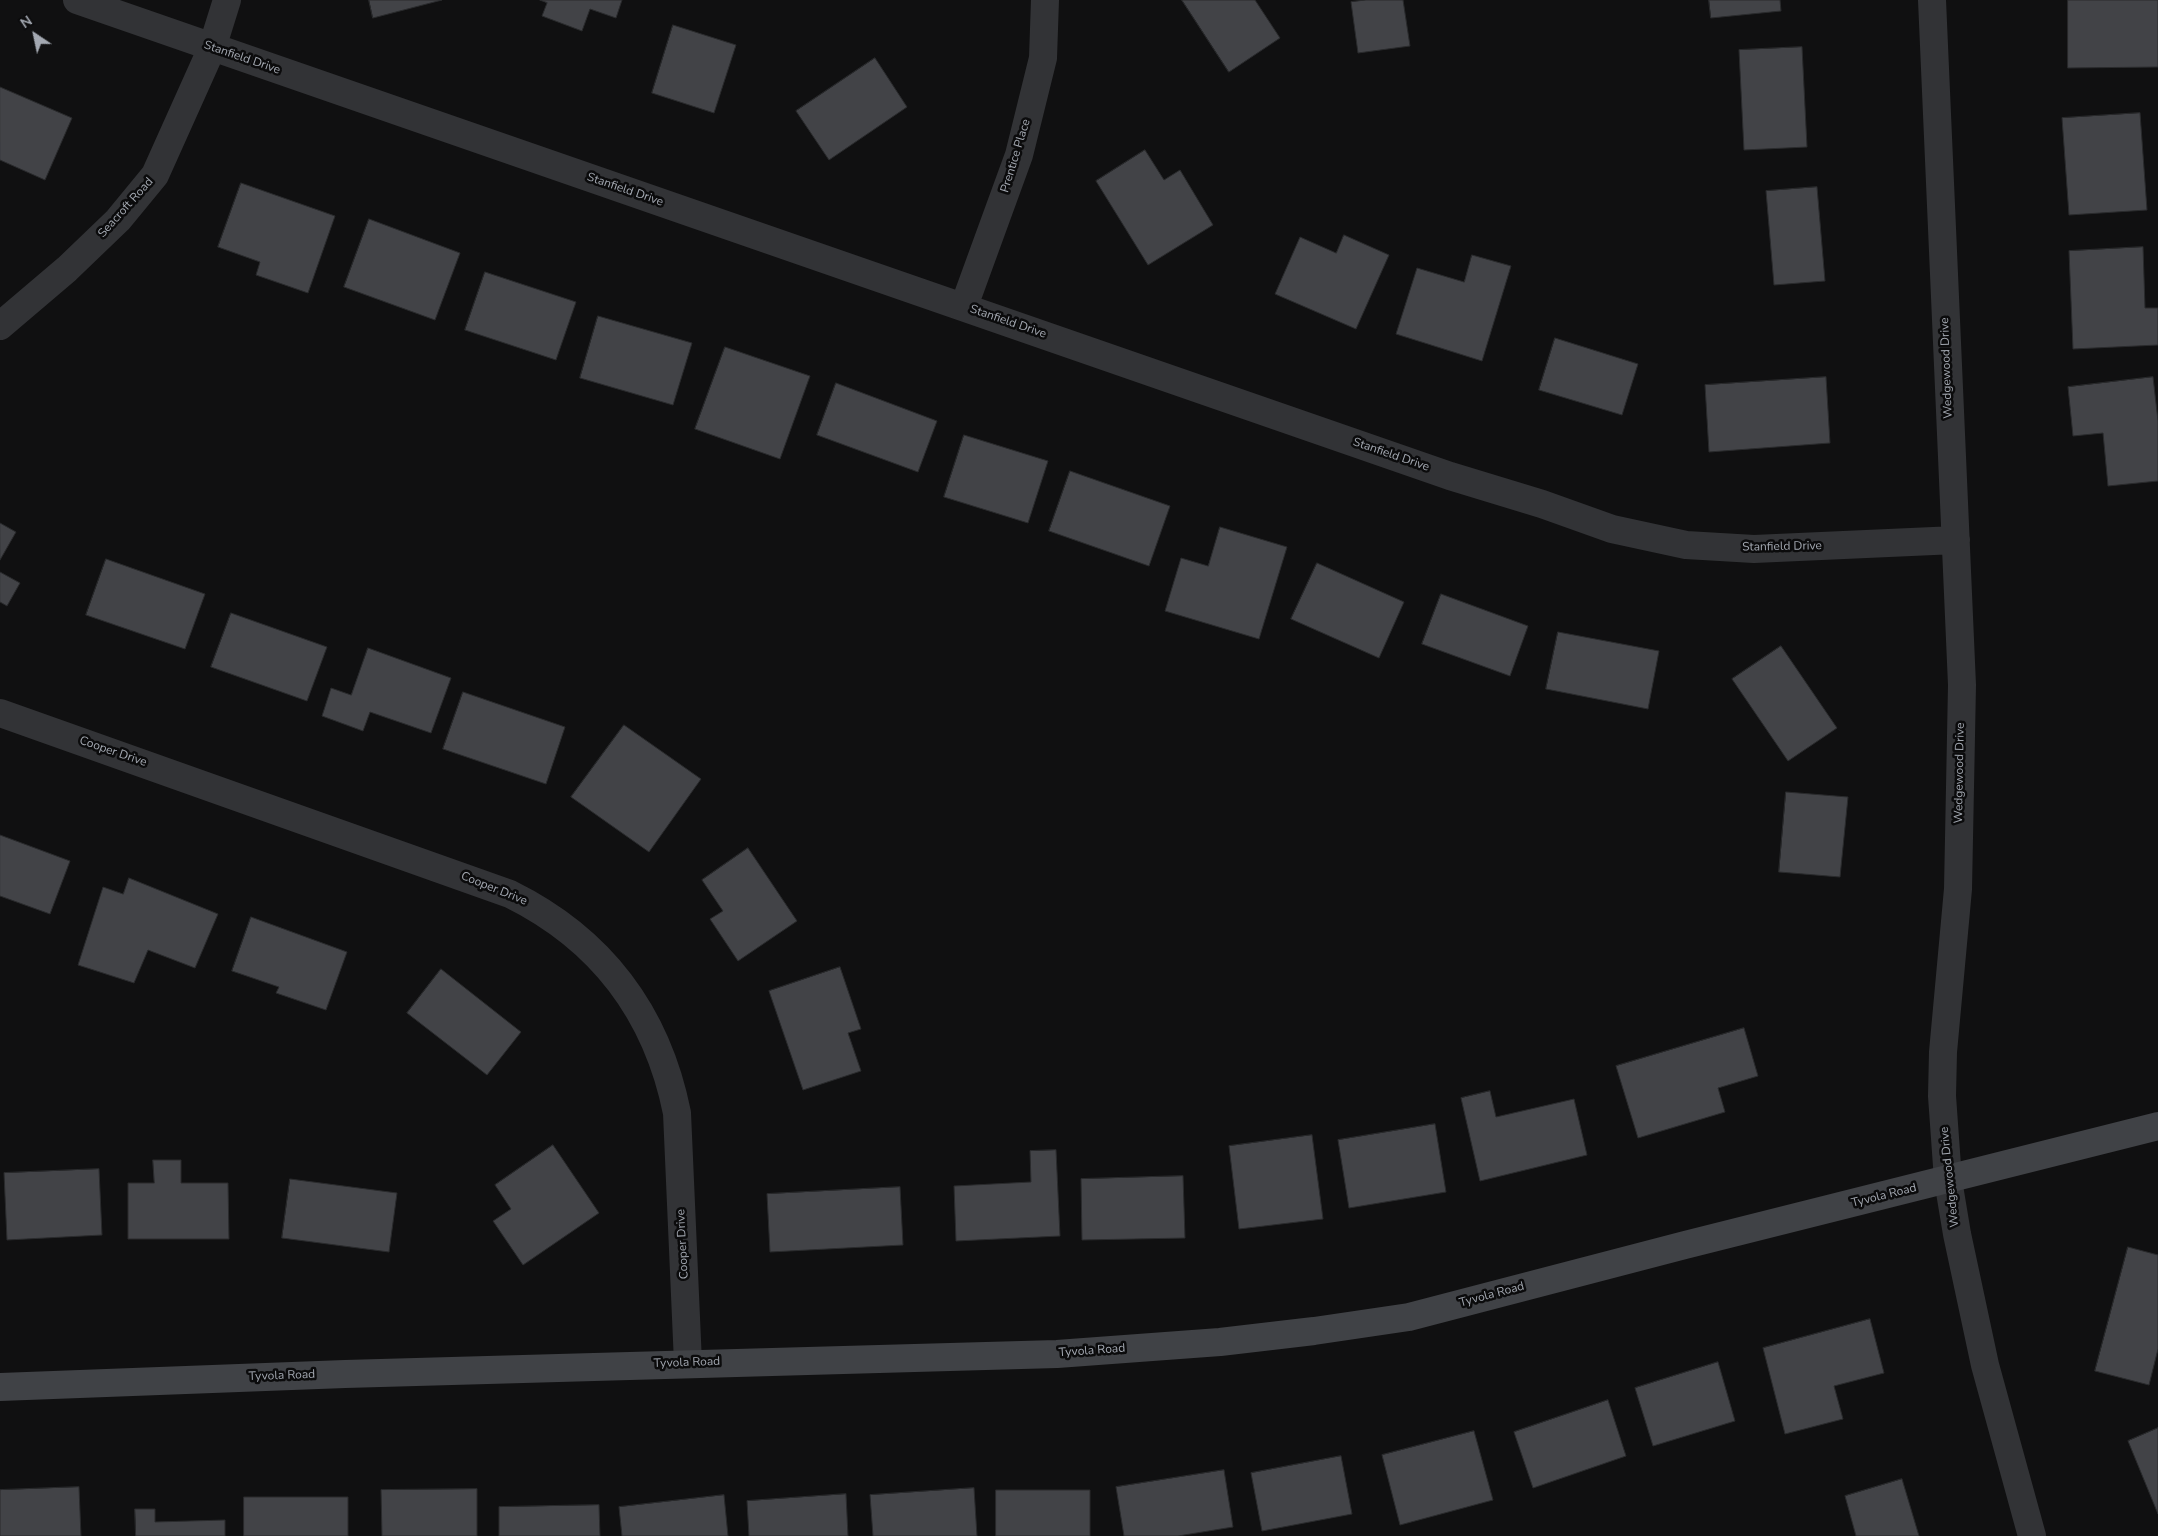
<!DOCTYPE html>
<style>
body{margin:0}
#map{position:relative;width:2158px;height:1536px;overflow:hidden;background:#101011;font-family:"Nunito Sans",sans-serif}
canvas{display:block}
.north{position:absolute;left:10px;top:10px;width:50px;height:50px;-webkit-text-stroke:4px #0b0b0c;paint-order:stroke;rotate:326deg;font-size:14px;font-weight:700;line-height:20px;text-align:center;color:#a3a8b1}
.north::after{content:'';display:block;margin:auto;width:18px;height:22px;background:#a3a8b1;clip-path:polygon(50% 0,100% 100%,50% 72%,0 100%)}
</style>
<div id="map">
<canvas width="2158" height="1536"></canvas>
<div class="north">N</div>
</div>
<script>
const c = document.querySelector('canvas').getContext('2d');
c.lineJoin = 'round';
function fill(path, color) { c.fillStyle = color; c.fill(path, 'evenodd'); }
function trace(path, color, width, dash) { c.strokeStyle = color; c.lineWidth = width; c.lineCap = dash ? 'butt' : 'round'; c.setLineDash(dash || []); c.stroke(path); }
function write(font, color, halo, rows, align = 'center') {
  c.font = font + ' "Nunito Sans",sans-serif'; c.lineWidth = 5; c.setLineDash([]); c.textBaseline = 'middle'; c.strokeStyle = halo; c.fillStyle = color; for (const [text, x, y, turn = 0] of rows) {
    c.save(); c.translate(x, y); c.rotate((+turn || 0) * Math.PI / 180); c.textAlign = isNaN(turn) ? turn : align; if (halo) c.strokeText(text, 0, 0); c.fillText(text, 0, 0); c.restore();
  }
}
const building = new Path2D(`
 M 369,0 L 442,0 L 373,18 Z
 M 540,0 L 622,0 L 616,18 L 590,9 L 582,31 L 542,16 L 547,3 Z
 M 1182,0 L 1255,0 L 1280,38 L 1229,72 Z
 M 1366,0 L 1403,0 L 1410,46 L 1358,53 L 1351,2 Z
 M 1709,0 L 1780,0 L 1781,11 L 1711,18 Z
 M 2068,0 L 2158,0 L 2158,67 L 2068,68 Z
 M 673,25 L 736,45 L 714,113 L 652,93 Z
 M 1802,47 L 1807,147 L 1744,150 L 1739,50 Z
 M 875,58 L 907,107 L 829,160 L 796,111 Z
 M 0,87 L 72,118 L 45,180 L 0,160 Z
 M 2140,113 L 2147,210 L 2069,215 L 2062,118 Z
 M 1145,150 L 1164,180 L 1180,170 L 1213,225 L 1148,265 L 1096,181 Z
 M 241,183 L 335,216 L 308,293 L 256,275 L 260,262 L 218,247 Z
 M 1817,187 L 1825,281 L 1774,285 L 1766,191 Z
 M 369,219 L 460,253 L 435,320 L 344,287 Z
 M 1344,235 L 1389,255 L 1356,329 L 1275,294 L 1300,237 L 1336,253 Z
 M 2143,247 L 2145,308 L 2158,308 L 2158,345 L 2073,349 L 2069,251 Z
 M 1472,255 L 1511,266 L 1482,361 L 1396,334 L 1417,268 L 1464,282 Z
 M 485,272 L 576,302 L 556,360 L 465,330 Z
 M 598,316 L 692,343 L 673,405 L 580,378 Z
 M 1555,338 L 1638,364 L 1622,415 L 1539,390 Z
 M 725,347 L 810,376 L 780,459 L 695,429 Z
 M 1826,377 L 1830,443 L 1709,452 L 1705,385 Z
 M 2153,377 L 2158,421 L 2158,481 L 2108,486 L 2103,433 L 2073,436 L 2068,387 Z
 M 836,383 L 937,421 L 918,472 L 817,435 Z
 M 964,435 L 1048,461 L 1028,523 L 944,497 Z
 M 1070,471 L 1170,506 L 1149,566 L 1049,531 Z
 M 0,523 L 16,532 L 0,560 Z
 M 1220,527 L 1287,547 L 1259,639 L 1165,611 L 1181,558 L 1208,566 Z
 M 106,559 L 205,594 L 185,649 L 86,615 Z
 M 1317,563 L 1404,602 L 1379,658 L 1291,619 Z
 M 0,572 L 20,583 L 7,606 L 0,602 Z
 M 1441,594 L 1528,626 L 1510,676 L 1422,644 Z
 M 231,613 L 327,647 L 307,701 L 211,667 Z
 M 1558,632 L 1659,651 L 1648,709 L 1546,689 Z
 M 1781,646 L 1837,728 L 1788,761 L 1732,679 Z
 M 368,648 L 451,678 L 431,733 L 370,712 L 363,731 L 322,716 L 331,688 L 351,695 Z
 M 463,692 L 565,727 L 546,784 L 443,749 Z
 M 624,725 L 701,779 L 649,852 L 571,797 Z
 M 1786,792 L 1848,797 L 1840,877 L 1779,872 Z
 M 0,835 L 70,861 L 50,914 L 0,896 Z
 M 748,848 L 797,921 L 738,961 L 710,919 L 723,911 L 702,880 Z
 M 129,878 L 218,914 L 195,968 L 148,950 L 134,983 L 78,965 L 103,887 L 123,894 Z
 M 251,917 L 347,952 L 326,1010 L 276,993 L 279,987 L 232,971 Z
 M 840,967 L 861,1029 L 848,1033 L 861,1071 L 803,1090 L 769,991 Z
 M 441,969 L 521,1032 L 487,1075 L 407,1013 Z
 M 1744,1028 L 1758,1076 L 1718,1088 L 1725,1112 L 1638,1138 L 1616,1066 Z
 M 1490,1091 L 1496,1117 L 1574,1099 L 1587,1155 L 1480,1181 L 1461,1098 Z
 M 1435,1124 L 1446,1192 L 1349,1208 L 1338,1140 Z
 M 1312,1135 L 1323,1219 L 1239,1229 L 1229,1146 Z
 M 553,1145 L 599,1213 L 523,1265 L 493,1221 L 511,1209 L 495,1185 Z
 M 1056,1150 L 1060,1236 L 956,1241 L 954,1186 L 1031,1182 L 1030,1151 Z
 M 153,1160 L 181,1160 L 181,1183 L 228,1183 L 229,1239 L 128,1239 L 128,1183 L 154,1183 Z
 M 99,1169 L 102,1235 L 7,1240 L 4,1173 Z
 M 1183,1176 L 1185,1238 L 1082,1240 L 1081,1179 Z
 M 290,1179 L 397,1193 L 389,1252 L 282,1238 Z
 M 900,1187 L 903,1245 L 770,1252 L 767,1194 Z
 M 2128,1247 L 2158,1255 L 2158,1349 L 2149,1385 L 2095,1371 Z
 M 1870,1319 L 1884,1373 L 1834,1386 L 1843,1419 L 1785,1434 L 1763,1348 Z
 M 1718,1362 L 1735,1421 L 1653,1446 L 1635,1388 Z
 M 1608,1400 L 1626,1456 L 1533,1488 L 1514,1432 Z
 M 2158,1428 L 2158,1514 L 2128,1441 Z
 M 1474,1431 L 1493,1500 L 1400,1525 L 1382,1455 Z
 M 1341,1456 L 1352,1514 L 1262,1531 L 1251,1473 Z
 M 1224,1470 L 1233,1527 L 1178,1536 L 1124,1536 L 1116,1487 Z
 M 1902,1479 L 1919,1536 L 1856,1536 L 1845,1496 Z
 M 79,1487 L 81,1536 L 0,1536 L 0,1490 Z
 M 974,1488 L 977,1536 L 873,1536 L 870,1495 Z
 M 477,1489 L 477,1536 L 382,1536 L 381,1490 Z
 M 996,1490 L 1090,1490 L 1090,1536 L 996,1536 Z
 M 846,1494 L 848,1536 L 749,1536 L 747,1501 Z
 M 724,1495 L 728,1536 L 622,1536 L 619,1507 Z
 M 244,1497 L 348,1497 L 348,1536 L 244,1536 Z
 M 599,1505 L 600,1536 L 499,1536 L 499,1507 Z
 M 135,1509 L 155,1509 L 155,1522 L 225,1520 L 225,1536 L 136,1536 Z`);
fill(building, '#424347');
trace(building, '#2a2b2d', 1);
trace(new Path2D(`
 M 77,0 L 1450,476 L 1542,504 L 1612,529 L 1686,545 L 1754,549 L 1956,540
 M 1932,0 L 1962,685 L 1958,889 L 1943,1052 L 1942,1096 L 1948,1180 L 1957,1234 L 1985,1365 L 2032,1536
 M 964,306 L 1019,155 L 1043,58 L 1045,0
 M 0,326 L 67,269 L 118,220 L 155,175 L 212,48 L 227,0
 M 0,713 L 510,894 C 601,939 657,1013 677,1113 L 688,1363`), '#323336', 28);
trace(new Path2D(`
 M 0,1387 L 345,1374 L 1057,1354 L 1220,1342 L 1314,1331 L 1409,1317 L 1685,1245 L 2158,1126`), '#404246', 28);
write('12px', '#a3a8b1', '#0b0b0c', [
 ["Stanfield Drive",242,58,19],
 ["Prentice Place",1016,156,-73],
 ["Stanfield Drive",625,190,19],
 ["Seacroft Road",126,208,-48],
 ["Stanfield Drive",1008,322,19],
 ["Wedgewood Drive",1947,368,-92],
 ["Stanfield Drive",1391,455,19],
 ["Stanfield Drive",1782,547,-1],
 ["Cooper Drive",113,752,19],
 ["Wedgewood Drive",1960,773,-89],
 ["Cooper Drive",494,889,22],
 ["Wedgewood Drive",1950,1177,-96],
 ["Tyvola Road",1884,1196,-14],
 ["Cooper Drive",683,1244,-93],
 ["Tyvola Road",1492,1295,-15],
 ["Tyvola Road",1092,1351,-4],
 ["Tyvola Road",687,1363,-2],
 ["Tyvola Road",282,1376,-2]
]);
</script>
